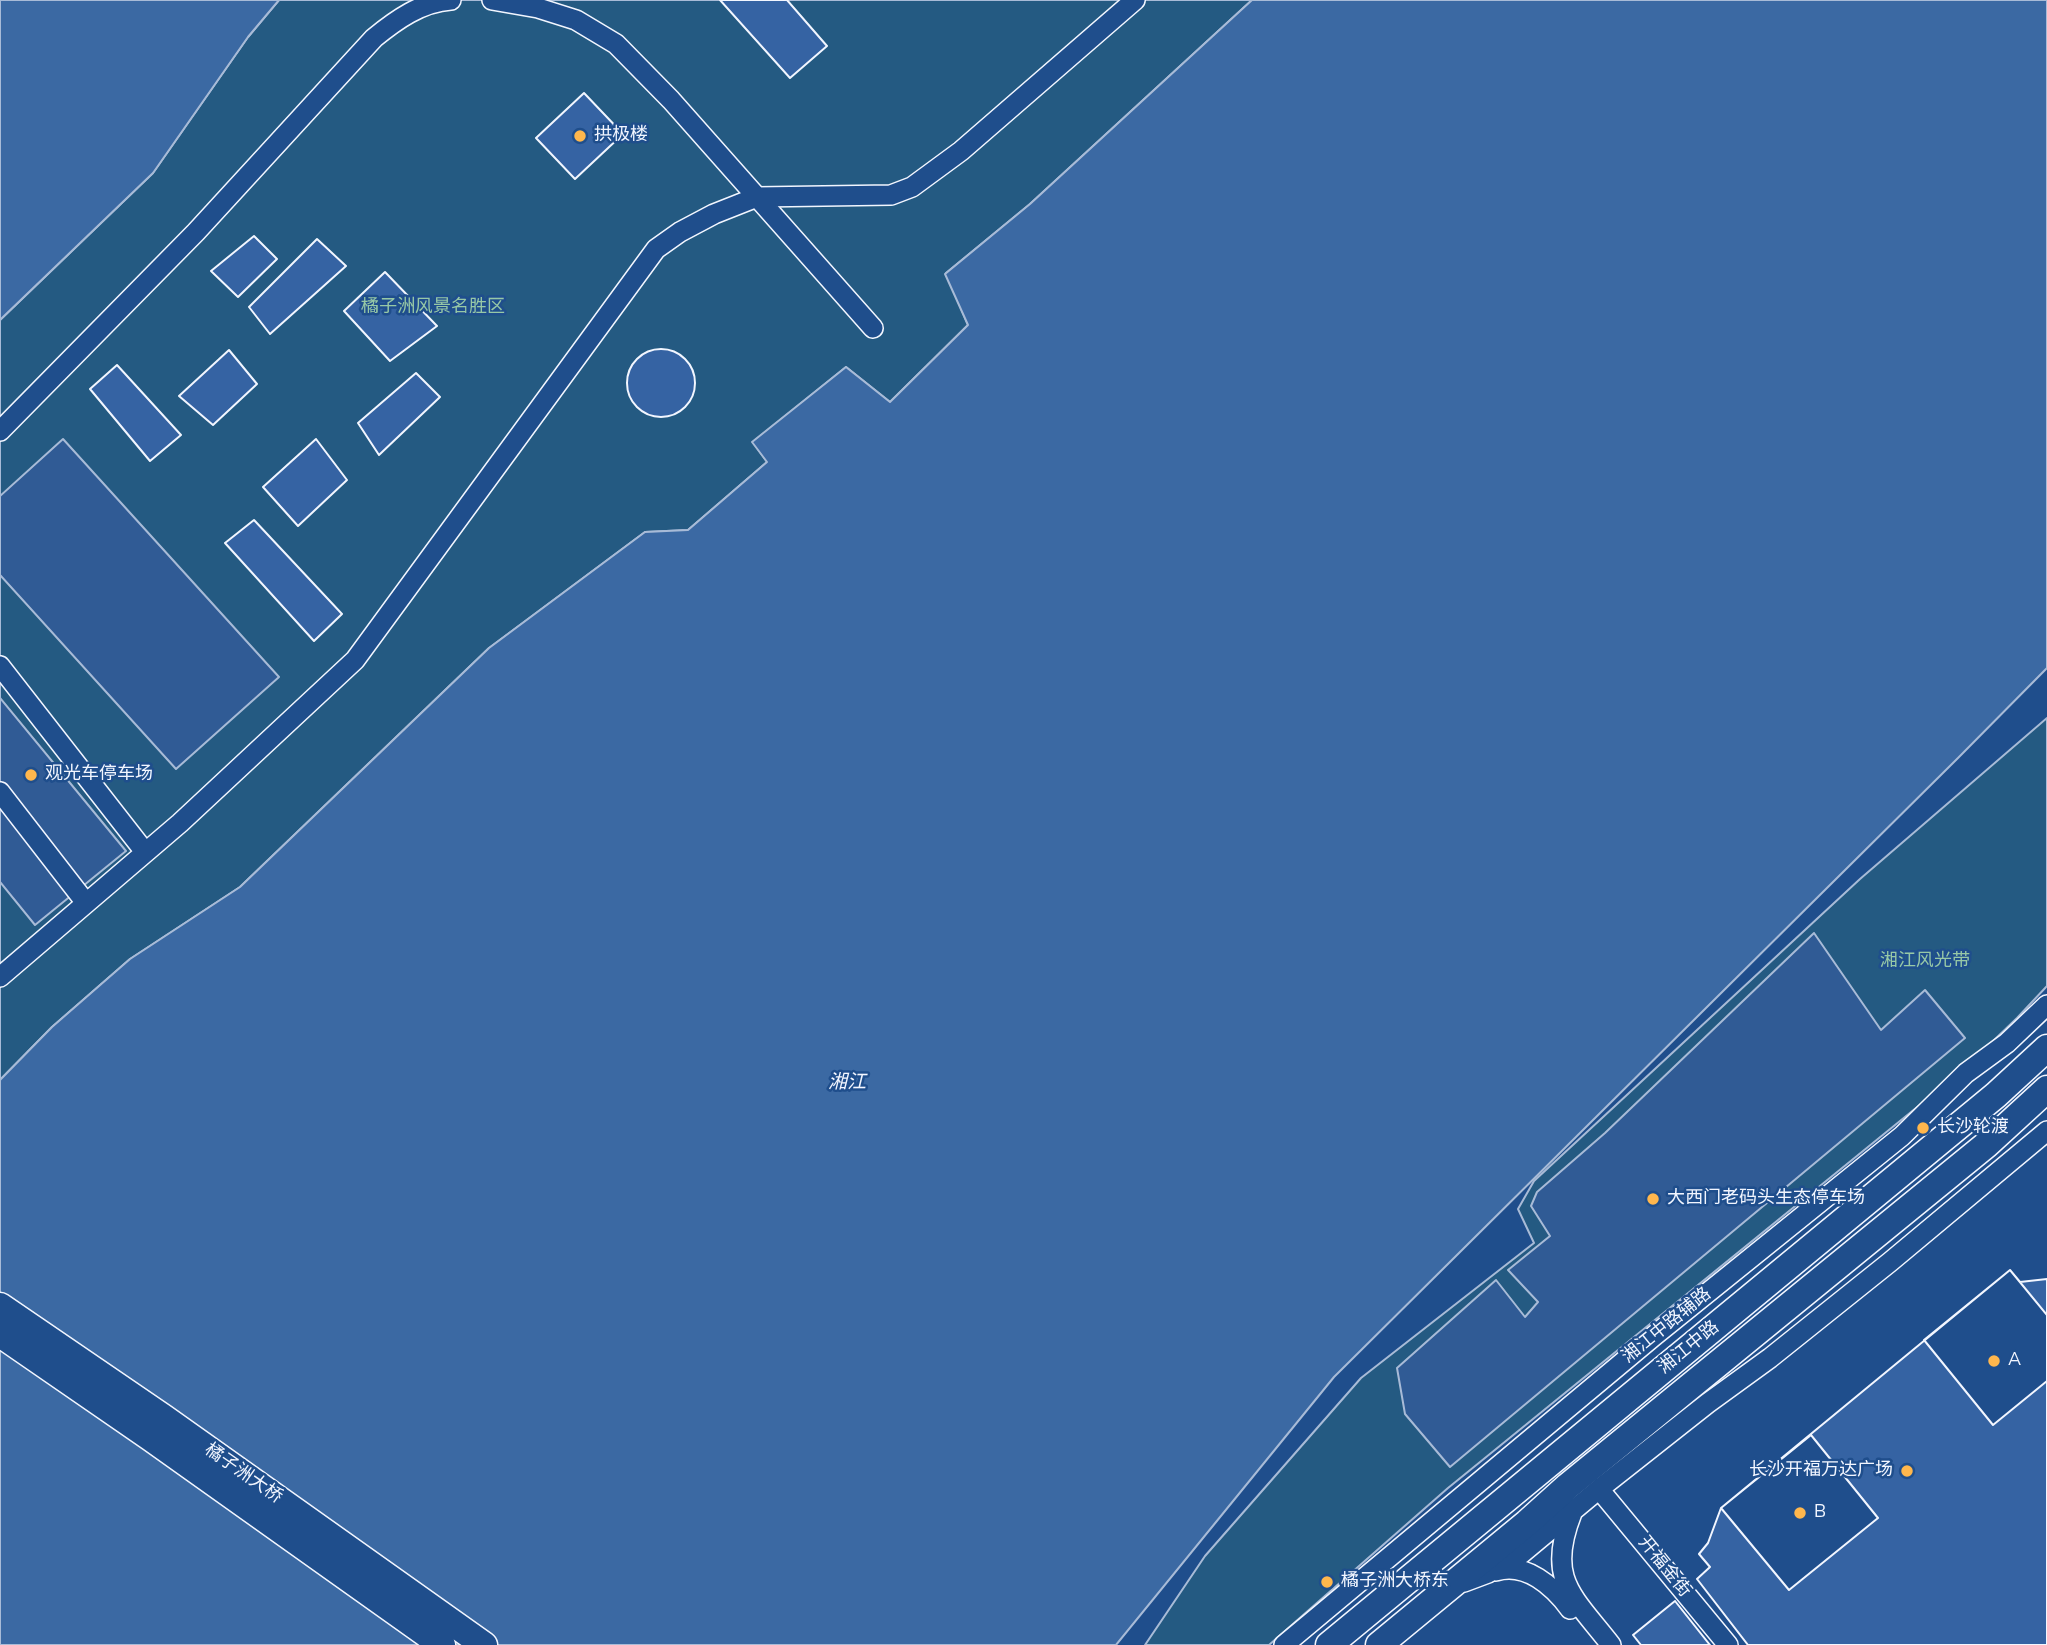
<!DOCTYPE html>
<meta charset="utf-8">
<style>
body{margin:0}
canvas{display:block;background:#1f4e8c}
</style>
<canvas width="2047" height="1645"></canvas>
<script>
const c = document.querySelector('canvas').getContext('2d');
c.lineJoin = 'round';
function fill(path, color) { c.fillStyle = color; c.fill(path, 'evenodd'); }
function trace(path, color, width, dash) { c.strokeStyle = color; c.lineWidth = width; c.lineCap = dash ? 'butt' : 'round'; c.setLineDash(dash || []); c.stroke(path); }
function write(font, color, halo, rows, align = 'center') {
  c.font = font + ' "Nunito Sans","Noto Sans SC",sans-serif'; c.lineWidth = 5; c.setLineDash([]); c.textBaseline = 'middle'; c.strokeStyle = halo; c.fillStyle = color; for (const [text, x, y, turn = 0] of rows) {
    c.save(); c.translate(x, y); c.rotate((+turn || 0) * Math.PI / 180); c.textAlign = isNaN(turn) ? turn : align; if (halo) c.strokeText(text, 0, 0); c.fillText(text, 0, 0); c.restore();
  }
}
const green = new Path2D(`
 M 279,0 L 1252,0 L 1030,204 L 946,273 L 968,325 L 890,402 L 846,367 L 753,442 L 767,462 L 688,530 L 645,532 L 489,648 L 240,887 L 130,959 L 52,1027 L 0,1080 L 0,320 L 153,173 L 248,37 Z
 M 2047,718 L 2047,986 L 2017,1018 L 1964,1069 L 1448,1488 L 1269,1645 L 1145,1645 L 1205,1556 L 1361,1378 L 1534,1243 L 1518,1209 L 1534,1181 L 1860,879 Z`);
fill(green, '#245a82');
trace(green, '#a8bbd7', 2);
const parking = new Path2D(`
 M 63,439 L 279,677 L 176,769 L 0,575 L 0,496 Z
 M 0,698 L 126,851 L 35,925 L 0,882 Z
 M 1814,933 L 1881,1030 L 1925,990 L 1965,1038 L 1450,1467 L 1405,1414 L 1397,1368 L 1496,1280 L 1525,1317 L 1538,1302 L 1508,1270 L 1550,1236 L 1531,1206 L 1537,1192 L 1605,1133 Z`);
fill(parking, '#305b95');
trace(parking, '#a8bbd7', 2);
const water = new Path2D(`
 M 0,0 L 279,0 L 248,37 L 153,173 L 0,320 Z
 M 1252,0 L 2047,0 L 2047,668 L 1958,758 L 1334,1377 L 1116,1645 L 0,1645 L 0,1080 L 52,1027 L 130,959 L 240,887 L 489,648 L 645,532 L 688,530 L 767,462 L 752,442 L 846,367 L 890,402 L 968,325 L 945,274 L 1030,204 Z`);
fill(water, '#3b69a3');
trace(water, '#a8bbd7', 2);
const building = new Path2D(`
 M 720,0 L 787,0 L 827,46 L 790,78 Z
 M 584,93 L 623,134 L 575,179 L 536,138 Z
 M 254,236 L 277,259 L 238,297 L 211,271 Z
 M 317,239 L 346,266 L 270,334 L 249,307 Z
 M 385,272 L 437,326 L 390,361 L 344,311 Z
 M627 383a34 34 0 1 1 68 0a34 34 0 1 1-68 0Z
 M 229,350 L 257,384 L 213,425 L 179,396 Z
 M 117,365 L 181,435 L 150,461 L 90,389 Z
 M 416,373 L 440,397 L 379,455 L 358,423 Z
 M 316,439 L 347,480 L 298,526 L 263,487 Z
 M 254,520 L 342,614 L 314,641 L 225,543 Z
 M 2010,1270 L 2020,1282 L 2047,1279 L 2047,1645 L 1748,1645 L 1697,1579 L 1710,1567 L 1699,1554 L 1708,1543 L 1721,1508 Z
 M 2010,1270 L 2047,1315 L 2047,1381 L 1993,1425 L 1924,1340 Z
 M 1811,1435 L 1878,1518 L 1789,1590 L 1721,1508 Z
 M 1675,1601 L 1710,1645 L 1641,1645 L 1633,1635 Z`);
fill(building, '#3563a3');
trace(building, '#f2f6ff', 2);
const minor = new Path2D(`
 M 492,0 L 538,8 L 576,20 L 616,44 L 671,100 L 873,328
 M 0,431 L 196,232 L 374,38 C 396,20 421,2 451,0
 M 0,666 L 145,852
 M 0,792 L 86,903
 M 0,977 L 180,823 L 355,660 L 656,249 L 680,232 L 714,214 L 757,197 L 891,195 L 912,187 L 961,151 L 1135,0
 M 1599,1489 L 1728,1645
 M 1572,1513 C 1546,1579 1572,1595 1611,1645
 M 1496,1571 C 1526,1562 1553,1586 1570,1609
 M 1464,1582 L 1488,1573 L 1521,1554 L 1599,1489 L 1708,1403 L 1770,1358 L 1890,1262 L 2047,1131
 M 1284,1645 L 1654,1336 L 1902,1136 L 1966,1073 L 2007,1043 L 2047,1005`);
const major = new Path2D(`
 M 0,1306 L 164,1418 L 484,1645
 M 0,1334 L 151,1438 L 442,1645
 M 1329,1645 L 1996,1095 L 2047,1048
 M 1379,1645 L 1527,1523 L 1568,1486 L 1986,1145 L 2047,1089`);
trace(minor, '#f2f6ff', 22);
trace(major, '#f2f6ff', 29);
trace(minor, '#1f4e8c', 19);
trace(major, '#1f4e8c', 26);
for (const [x, y, r, color] of [
 [580,136,7,"#ffb74d"],
 [31,775,7,"#ffb74d"],
 [1923,1128,7,"#ffb74d"],
 [1653,1199,7,"#ffb74d"],
 [1994,1361,7,"#ffb74d"],
 [1907,1471,7,"#ffb74d"],
 [1800,1513,7,"#ffb74d"],
 [1327,1582,7,"#ffb74d"]
]) { const dot = new Path2D(); dot.arc(x, y, r, 0, 2 * Math.PI); c.fillStyle = color; c.fill(dot); trace(dot, '#1f4e8c', 2.5); }
write('18px', '#f2f6ff', '#1f4e8c', [
 ["拱极楼",594,136],
 ["观光车停车场",45,775],
 ["长沙轮渡",1937,1128],
 ["大西门老码头生态停车场",1667,1199],
 ["A",2008,1361],
 ["长沙开福万达广场",1893,1471,"right"],
 ["B",1814,1513],
 ["橘子洲大桥东",1341,1582]
], 'left');
write('18px', '#97c8a6', '#1f4e8c', [
 ["橘子洲风景名胜区",433,308],
 ["湘江风光带",1925,962]
]);
write('18px', '#f2f6ff', '#1f4e8c', [
 ["湘江中路辅路",1667,1326,-39],
 ["湘江中路",1689,1348,-39],
 ["橘子洲大桥",243,1474,35],
 ["开福金街",1664,1567,51]
]);
write('italic 19px', '#f2f6ff', '#1f4e8c', [
 ["湘江",847,1083]
]);
</script>
